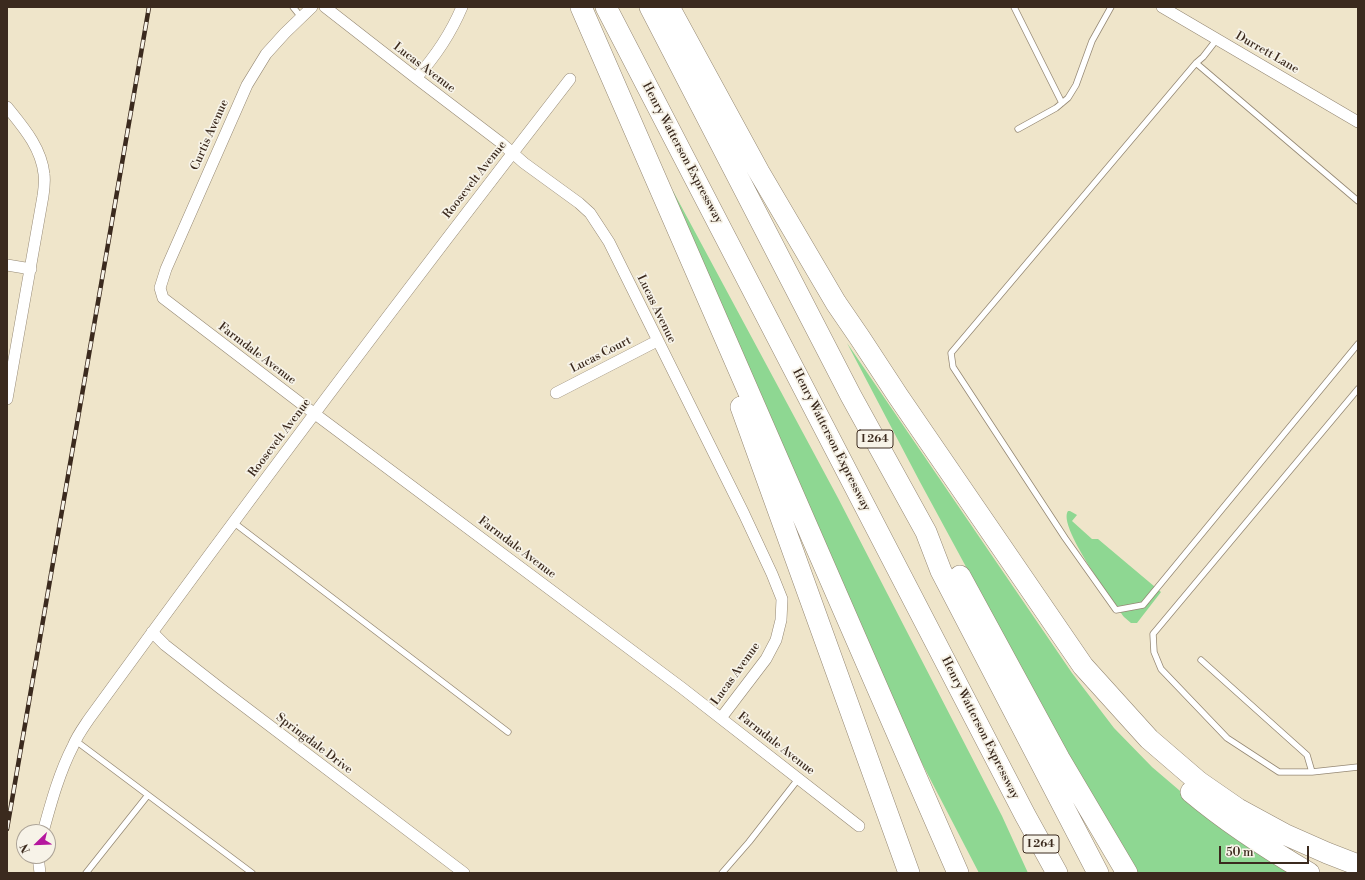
<!DOCTYPE html>
<style>
body{margin:0}
#map{position:relative;width:1365px;height:880px;overflow:hidden;background:#efe5ca;font-family:"Libre Bodoni",serif}
canvas{display:block}
.frame{position:absolute;inset:0;border:8px solid #3b2a1e;pointer-events:none}
.north{position:absolute;left:16px;top:824px;width:40px;height:40px;box-sizing:border-box;background:#f7f3e8;border:1px solid #aca397;border-radius:50%;rotate:247deg;font-size:11px;font-weight:700;line-height:16px;text-align:center;color:#3b2a1e}
.north::after{content:'';display:block;margin:auto;width:14px;height:18px;background:#b5179e;clip-path:polygon(50% 0,100% 100%,50% 72%,0 100%)}
.scale{position:absolute;left:1219px;top:846px;width:90px;height:18px;box-sizing:border-box;border:2px solid #3b2a1e;border-top:0;padding-left:5px;font-size:12px;line-height:14px;white-space:nowrap;color:#3b2a1e;-webkit-text-stroke:3px #f7f3e8;paint-order:stroke}
</style>
<div id="map">
<canvas width="1365" height="880"></canvas>
<div class="frame"></div>
<div class="north">N</div>
<div class="scale">50 m</div>
</div>
<script>
const c = document.querySelector('canvas').getContext('2d');
c.lineJoin = 'round';
function fill(path, color) { c.fillStyle = color; c.fill(path, 'evenodd'); }
function trace(path, color, width, dash) { c.strokeStyle = color; c.lineWidth = width; c.lineCap = dash ? 'butt' : 'round'; c.setLineDash(dash || []); c.stroke(path); }
function write(font, color, halo, rows, align = 'center') {
  c.font = font + ' "Libre Bodoni",serif'; c.lineWidth = 3.5; c.setLineDash([]); c.textBaseline = 'middle'; c.strokeStyle = halo; c.fillStyle = color; for (const [text, x, y, turn = 0] of rows) {
    c.save(); c.translate(x, y); c.rotate((+turn || 0) * Math.PI / 180); c.textAlign = isNaN(turn) ? turn : align; if (halo) c.strokeText(text, 0, 0); c.fillText(text, 0, 0); c.restore();
  }
}
fill(new Path2D(`
 M 673,191 L 838,498 L 1002,816 L 1028,873 L 979,873 L 912,744 L 671,192 Z
 M 847,343 L 1072,673 L 1114,728 L 1152,767 L 1193,802 L 1296,873 L 1135,873 L 1080,777 L 920,482 Z
 M 1068,511 L 1070,511 L 1077,515 L 1072,521 L 1092,539 L 1098,539 L 1161,592 L 1137,623 L 1131,623 L 1124,617 C 1113,601 1057,526 1068,511 Z`), '#8ed792');
const service = new Path2D(`
 M 293,7 L 301,17
 M 1014,7 L 1062,103
 M 1217,39 L 1203,57 L 1196,63 L 951,353 L 953,367 L 1065,538 L 1116,610 L 1143,605 L 1358,344
 M 1196,63 L 1358,201
 M 1018,129 L 1056,108 L 1068,98 L 1076,85 L 1092,41 L 1111,7
 M 1358,389 L 1153,634 L 1154,652 L 1161,669 L 1227,738 L 1279,772 L 1312,772 L 1358,767
 M 233,522 L 508,732
 M 1201,660 L 1307,755 L 1312,772
 M 76,741 L 252,873
 M 86,873 L 148,795
 M 722,873 L 749,842 L 799,778`);
const minor = new Path2D(`
 M 312,7 L 285,33 L 266,54 L 247,85 L 166,269 L 160,288 L 163,298 L 303,405 L 682,688 L 859,826
 M 325,7 L 416,78 L 500,142 L 524,163 L 579,203 L 590,213 L 609,242 L 744,514 L 772,574 L 782,599 L 781,620 L 776,640 L 766,659 L 721,718
 M 1162,7 L 1358,122
 M 416,78 C 435,57 451,33 462,7
 M 7,107 C 23,127 41,147 44,174 C 45,181 44,189 43,196 L 7,399
 M 7,265 L 31,269
 M 556,393 L 657,341
 M 152,632 L 165,645 L 220,688 L 464,873
 M 43,832 C 51,803 59,773 73,746 C 77,736 83,728 89,719 C 246,503 406,290 570,79
 M 38,856 L 40,873`);
const motorway = new Path2D(`
 M 581,7 L 958,873
 M 606,7 L 1025,815 L 1057,873
 M 650,7 L 851,396 L 926,532 L 941,571 L 1098,873
 M 669,7 L 759,172 L 836,303 L 860,338 L 898,396 L 1083,666 L 1149,739 L 1199,782 L 1238,809 L 1284,834 L 1327,853 L 1358,865
 M 741,407 L 909,873
 M 960,576 L 1059,758 L 1127,873
 M 1191,792 C 1228,823 1268,849 1309,873`);
trace(service, '#958874', 7);
trace(minor, '#958874', 12);
trace(motorway, '#958874', 22);
trace(service, '#fff', 5.5);
trace(minor, '#fff', 11);
trace(motorway, '#fff', 21);
const rail = new Path2D(`
 M 7,829 L 149,7`);
trace(rail, '#3b2a1e', 4.5);
trace(rail, '#f7f3e8', 3, [9]);
for (const [x, y, w] of [
 [875,439,36],
 [1041,844,36]
]) { const box = new Path2D(); box.roundRect(x - w / 2, y - 9, w, 18, 3); c.fillStyle = '#f7f3e8'; c.fill(box); trace(box, '#3b2a1e', 1); }
write('bold 11px', '#3b2a1e', null, [
 ["I 264",875,439],
 ["I 264",1041,844]
]);
write('12px', '#3b2a1e', '#f7f3e8', [
 ["Durrett Lane",1267,53,30],
 ["Lucas Avenue",424,68,37],
 ["Curtis Avenue",210,135,-66],
 ["Henry Watterson Expressway",682,153,62],
 ["Roosevelt Avenue",475,180,-52],
 ["Lucas Avenue",656,309,64],
 ["Farmdale Avenue",257,354,37],
 ["Lucas Court",601,355,-27],
 ["Roosevelt Avenue",280,438,-53],
 ["Henry Watterson Expressway",831,440,63],
 ["Farmdale Avenue",517,548,37],
 ["Lucas Avenue",736,674,-54],
 ["Henry Watterson Expressway",980,728,63],
 ["Springdale Drive",314,744,37],
 ["Farmdale Avenue",776,744,38]
]);
</script>
